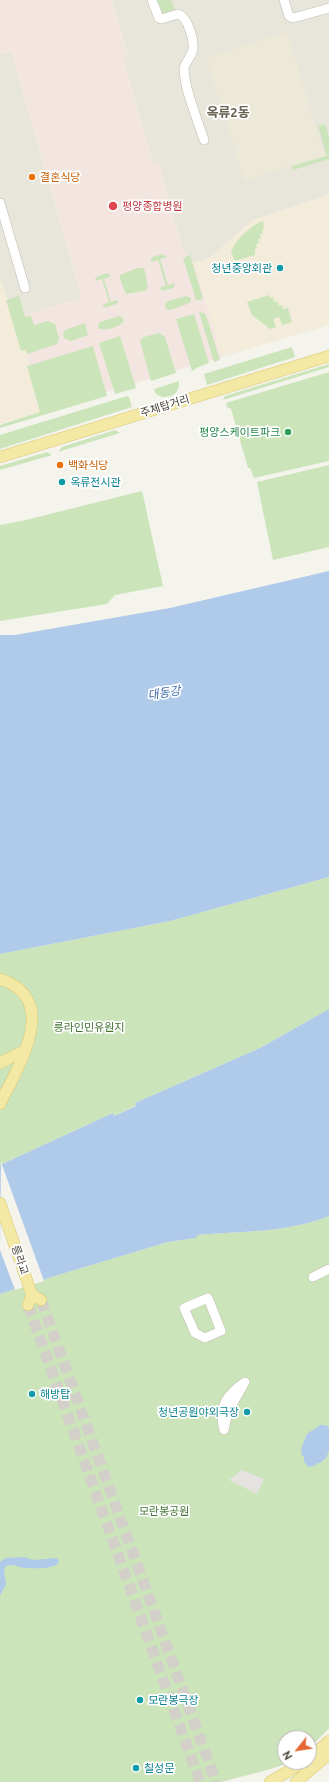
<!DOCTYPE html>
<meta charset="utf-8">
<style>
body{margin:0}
#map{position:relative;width:329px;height:1782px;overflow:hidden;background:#f4f3ec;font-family:Ubuntu,sans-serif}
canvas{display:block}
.north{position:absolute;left:277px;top:1730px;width:40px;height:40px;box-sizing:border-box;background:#fff;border:1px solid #b6b4b0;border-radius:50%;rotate:240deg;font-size:11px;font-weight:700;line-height:16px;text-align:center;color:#48443a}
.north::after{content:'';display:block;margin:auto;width:14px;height:18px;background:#e36634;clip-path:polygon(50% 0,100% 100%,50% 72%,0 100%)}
</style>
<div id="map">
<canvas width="329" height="1782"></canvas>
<div class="north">N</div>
</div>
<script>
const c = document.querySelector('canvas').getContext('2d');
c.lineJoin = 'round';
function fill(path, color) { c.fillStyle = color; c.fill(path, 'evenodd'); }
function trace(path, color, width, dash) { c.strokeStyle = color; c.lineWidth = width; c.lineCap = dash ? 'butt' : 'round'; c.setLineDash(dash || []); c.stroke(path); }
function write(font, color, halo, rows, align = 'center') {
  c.font = font + ' Ubuntu,"Noto Sans KR",sans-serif'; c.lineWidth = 3.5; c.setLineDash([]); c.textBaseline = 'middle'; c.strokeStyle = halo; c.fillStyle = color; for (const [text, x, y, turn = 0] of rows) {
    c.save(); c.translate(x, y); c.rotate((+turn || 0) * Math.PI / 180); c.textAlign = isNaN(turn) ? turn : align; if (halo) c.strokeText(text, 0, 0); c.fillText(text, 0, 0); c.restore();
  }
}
fill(new Path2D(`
 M 112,0 L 329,0 L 329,195 L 253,220 L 210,258 L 194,263 L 182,248 L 159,163 L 153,164 L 123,58 L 128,56 Z
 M 11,51 L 82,298 L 15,318 L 0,279 L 0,54 Z`), '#e8e5db');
fill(new Path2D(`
 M 329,195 L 329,325 L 222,357 L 194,263 L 210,258 L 253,220 Z
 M 0,279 L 15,318 L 44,411 L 0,424 Z`), '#f3ecda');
fill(new Path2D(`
 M 287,32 L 325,156 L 244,181 L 206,57 Z`), '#ece9d8');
fill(new Path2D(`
 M 0,0 L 112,0 L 128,57 L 123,59 L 153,164 L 159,162 L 182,248 L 194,263 L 222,357 L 44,411 L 15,318 L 82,298 L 11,51 L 0,54 Z`), '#f3e6e1');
fill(new Path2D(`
 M 156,0 L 171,0 L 175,10 L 161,14 Z
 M 325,124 L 329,137 L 329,159 L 293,170 L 292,166 L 327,156 L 318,126 Z
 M 263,221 L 264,229 L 262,229 L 263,233 L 260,234 L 261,238 L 258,239 L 259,243 L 256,244 L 257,248 L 255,249 L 255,255 L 235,261 L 231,251 C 237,239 251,225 263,221 Z
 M 163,254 L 167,257 L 160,259 L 168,285 L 175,283 L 175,284 L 173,288 L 163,291 L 159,288 L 166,286 L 158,260 L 151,262 L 151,260 L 152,257 Z
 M 190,255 L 203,298 L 200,300 L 196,300 L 183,258 Z
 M 137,268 L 143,268 L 145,271 L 148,288 L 144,291 L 126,294 L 120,279 L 120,275 Z
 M 107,273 L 111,276 L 104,279 L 111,302 L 118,300 L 118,302 L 116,304 L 106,308 L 102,305 L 109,302 L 102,279 L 95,281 L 95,280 L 96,277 Z
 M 269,295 L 270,298 L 273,297 L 274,302 L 277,301 L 279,306 L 282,305 L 283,309 L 288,308 L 292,322 L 282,325 L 279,317 L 273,319 L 276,327 L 270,329 L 252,315 L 247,302 Z
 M 19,296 L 25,317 L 31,316 L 34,325 L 48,321 L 55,324 L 59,338 L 57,344 L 27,354 L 26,350 L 21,351 L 6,300 Z
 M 186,296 L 191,298 L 190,303 L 170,310 L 165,308 L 165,304 L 168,301 Z
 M 199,312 L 204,313 L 206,315 L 220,360 L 214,362 Z
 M 194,314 L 209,363 L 196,368 L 196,369 L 192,371 L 176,319 Z
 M 119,316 L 122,317 L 124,320 C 122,327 104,332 98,328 L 98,324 L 100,322 Z
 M 85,323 L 88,335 L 71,341 L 64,338 L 63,334 L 65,330 Z
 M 159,333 L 165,337 L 176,373 L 151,381 L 140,341 L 144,337 Z
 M 120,336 L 136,388 L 115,394 L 99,343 Z
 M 93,346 L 107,396 L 0,428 L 0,425 L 40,412 L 27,366 Z
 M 292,347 L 295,357 L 207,385 L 204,374 Z
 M 329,364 L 329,367 L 223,400 L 225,396 Z
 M 329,372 L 329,461 L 254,478 L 250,468 L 248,468 L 231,409 L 227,407 L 226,403 Z
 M 179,381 C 180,392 173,398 162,397 L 156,394 L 154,389 Z
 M 127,396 L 129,397 L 132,407 L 0,449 L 0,435 Z
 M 115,430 L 120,433 L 58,452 L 62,447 Z
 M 47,452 L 52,455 L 0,470 L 0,466 Z
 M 329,465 L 329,547 L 273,560 L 257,482 Z
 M 142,491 L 163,586 L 115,595 L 107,604 L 0,621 L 0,525 L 26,520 Z
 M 329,877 L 329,1009 L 260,1048 L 135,1103 L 137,1105 L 114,1116 L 113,1113 L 0,1165 L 0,954 L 170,921 Z
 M 329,1216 L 329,1728 L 309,1749 L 309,1738 L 285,1738 L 285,1762 L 288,1763 C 265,1772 245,1775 222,1782 L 0,1782 L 0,1294 L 55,1276 L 168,1242 L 195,1238 L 197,1235 C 240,1231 288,1233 329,1216 Z`), '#cbe4ba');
fill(new Path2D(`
 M 242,1470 L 264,1479 L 257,1494 L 229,1480 Z`), '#e4e3e0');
fill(new Path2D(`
 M 329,571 L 329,877 L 170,921 L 0,954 L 0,635 L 15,635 L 170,608 Z
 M 329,1009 L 329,1216 C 288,1233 240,1231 197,1235 L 196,1238 L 168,1242 L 55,1276 L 0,1294 L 0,1165 L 113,1113 L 114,1116 L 136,1106 L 135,1103 L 260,1048 Z
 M 320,1425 L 325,1425 L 329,1427 L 329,1451 L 326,1458 L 320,1463 L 318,1463 L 314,1466 L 309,1467 L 304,1462 L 304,1457 L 302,1456 L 301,1449 L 307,1434 Z
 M 24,1557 L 33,1560 L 57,1558 L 59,1562 C 54,1570 33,1568 25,1568 C 17,1567 13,1563 6,1566 L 4,1570 L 6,1584 L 0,1596 L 0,1562 L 6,1558 Z`), '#b0caea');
fill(new Path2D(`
 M 1,1162 L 44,1281 L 15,1290 L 0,1250 Z`), '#f4f3ec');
trace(new Path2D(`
 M 41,1300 L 216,1782
 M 28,1305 L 200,1782`), '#d2d0c8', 11, [11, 5.5]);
const minor = new Path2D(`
 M 152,0 L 159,18 L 161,19 L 178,14 C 188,17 194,40 193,49 C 192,56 185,62 184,69 C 184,88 198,121 204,140
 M 284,0 L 289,16 L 293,18 L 329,8
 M 0,203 L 25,288
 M 313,1277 L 329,1269
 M 208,1298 L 221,1331 L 205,1338 L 195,1333 L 184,1308 Z
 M 245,1382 L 228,1412 L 224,1430 C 218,1407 226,1395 245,1382 Z`);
const major = new Path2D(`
 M 0,457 L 329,356
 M 0,979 C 62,1000 18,1066 0,1104
 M 0,1063 L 24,1051
 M 0,1203 L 32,1295
 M 32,1295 L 41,1300
 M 28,1305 L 32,1295
 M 309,1759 L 329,1741
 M 270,1782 L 304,1762
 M 296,1782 L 329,1754`);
trace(minor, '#bfbcaf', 10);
trace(major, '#d8c876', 12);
trace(minor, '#fff', 9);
trace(major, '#f4e8a5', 11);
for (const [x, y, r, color] of [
 [32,177,4,"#e8710a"],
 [113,206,5,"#e0444e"],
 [280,268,4,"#0f9aa8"],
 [288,432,4,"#2e9e5b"],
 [60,465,4,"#e8710a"],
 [62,482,4,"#0f9aa8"],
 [32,1394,4,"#0f9aa8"],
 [247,1412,4,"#0f9aa8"],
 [140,1700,4,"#0f9aa8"],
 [136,1768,4,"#0f9aa8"]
]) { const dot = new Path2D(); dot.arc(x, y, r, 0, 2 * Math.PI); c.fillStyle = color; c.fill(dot); trace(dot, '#fff', 1.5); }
write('11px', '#c56008', '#fff', [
 ["결혼식당",40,177],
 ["백화식당",68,465]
], 'left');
write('11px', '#be3a42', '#fff', [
 ["평양종합병원",122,206]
], 'left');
write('11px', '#0d838f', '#fff', [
 ["청년중앙회관",272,268,"right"],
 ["옥류전시관",70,482],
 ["해방탑",40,1394],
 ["청년공원야외극장",239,1412,"right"],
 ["모란봉극장",148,1700],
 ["칠성문",144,1768]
], 'left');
write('11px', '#48443a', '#fff', [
 ["주체탑거리",165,406,-17],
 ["릉라교",20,1260,71]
]);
write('11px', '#27864d', '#fff', [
 ["평양스케이트파크",280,432]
], 'right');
write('11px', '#437433', '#fff', [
 ["릉라인민유원지",89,1027],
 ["모란봉공원",164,1511]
]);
write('italic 12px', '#3e6da9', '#fff', [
 ["대동강",164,693,-9]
]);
write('bold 13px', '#6a6353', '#fff', [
 ["옥류2동",228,113]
]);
</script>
